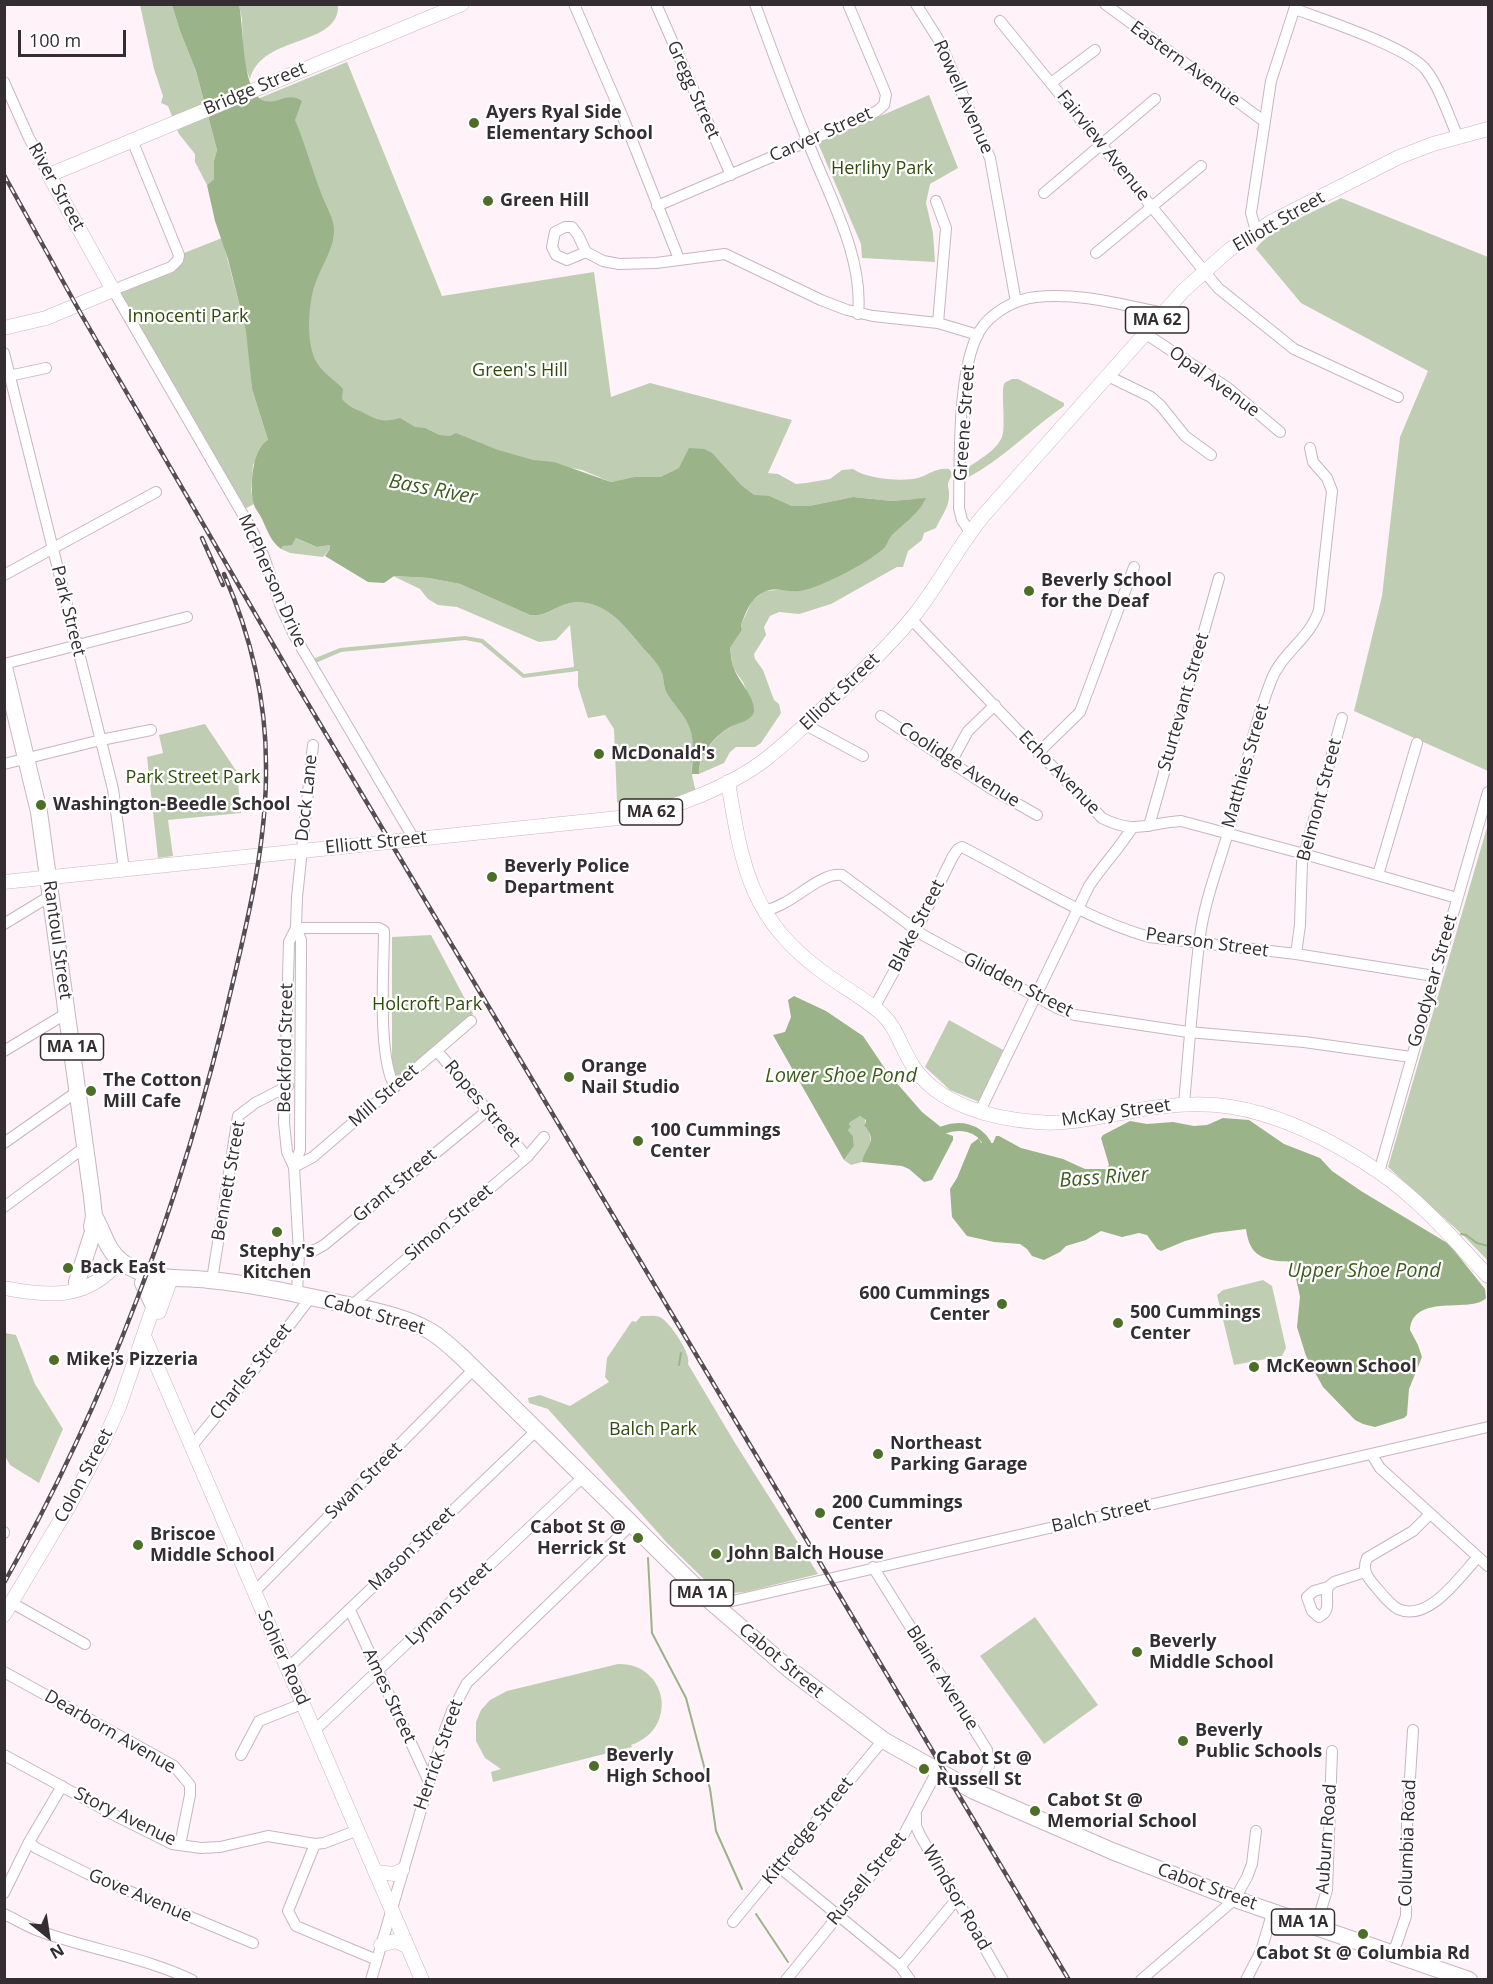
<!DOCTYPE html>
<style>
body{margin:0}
#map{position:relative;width:1493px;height:1984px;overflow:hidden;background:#fff2f9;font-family:"Open Sans",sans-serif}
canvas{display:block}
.frame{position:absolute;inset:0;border:6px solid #342d31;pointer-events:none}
.north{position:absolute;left:18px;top:1906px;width:60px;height:60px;-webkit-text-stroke:4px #fff;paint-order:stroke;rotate:150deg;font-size:16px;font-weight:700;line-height:24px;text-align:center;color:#342d31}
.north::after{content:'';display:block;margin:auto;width:21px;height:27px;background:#342d31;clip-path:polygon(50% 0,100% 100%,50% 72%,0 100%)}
.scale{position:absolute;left:18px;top:30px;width:108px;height:27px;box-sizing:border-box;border:3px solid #342d31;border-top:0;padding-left:8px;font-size:18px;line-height:21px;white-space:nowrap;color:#342d31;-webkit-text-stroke:4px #fff;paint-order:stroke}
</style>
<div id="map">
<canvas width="1493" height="1984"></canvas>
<div class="frame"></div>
<div class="north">N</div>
<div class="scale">100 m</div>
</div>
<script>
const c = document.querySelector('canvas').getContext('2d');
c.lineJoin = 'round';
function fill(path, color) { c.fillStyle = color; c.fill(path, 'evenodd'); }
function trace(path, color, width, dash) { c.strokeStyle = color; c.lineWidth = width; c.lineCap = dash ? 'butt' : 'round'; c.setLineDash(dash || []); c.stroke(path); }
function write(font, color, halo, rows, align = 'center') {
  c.font = font + ' "Open Sans",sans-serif'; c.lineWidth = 4.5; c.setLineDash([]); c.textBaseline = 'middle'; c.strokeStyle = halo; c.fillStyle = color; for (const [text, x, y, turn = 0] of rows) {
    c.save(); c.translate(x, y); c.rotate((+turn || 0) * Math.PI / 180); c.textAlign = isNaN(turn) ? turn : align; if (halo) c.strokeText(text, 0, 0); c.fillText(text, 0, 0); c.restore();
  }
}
fill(new Path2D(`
 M 140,5 L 172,5 L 180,31 L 196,71 L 217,150 L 214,161 L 214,179 L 207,185 L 195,162 L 195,154 L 179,134 L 168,106 L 161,103 L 163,96 L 154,69 Z
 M 239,5 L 338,5 C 340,47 262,34 250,79 L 243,61 L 242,19 Z
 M 347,62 L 442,296 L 594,272 L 611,397 L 650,383 L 792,420 L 768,473 L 778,474 L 796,484 L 806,483 L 830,479 L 842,470 L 853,469 C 867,479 902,482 918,478 C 930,474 937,467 949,469 L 953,474 C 944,487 950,485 949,496 C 949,508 940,518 936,528 L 924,533 L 922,540 L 908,551 L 903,567 L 897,567 L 831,604 L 799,614 L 779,612 L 770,616 L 764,627 L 766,635 L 754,654 L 755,659 L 763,670 L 774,700 L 779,704 L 781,713 L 761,743 L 755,747 L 736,747 L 730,752 L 724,763 L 699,774 C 698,756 714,737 729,728 C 741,720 747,723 754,709 L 743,682 L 733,668 L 730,648 L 742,630 L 741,625 L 752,601 L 765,591 L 787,589 L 798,591 L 838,576 L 883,549 L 890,536 L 914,515 L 916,499 L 892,501 L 853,497 L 809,506 L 792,506 L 770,496 L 755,502 L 627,479 L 611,482 L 582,470 L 440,444 L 350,416 L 306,355 L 255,100 Z
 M 929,95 L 958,168 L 930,184 L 926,203 L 933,233 L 935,262 L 862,258 L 861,244 L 818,143 Z
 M 1341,198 L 1488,257 L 1488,771 L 1354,711 L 1382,596 L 1400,437 L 1428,371 L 1301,303 L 1256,249 C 1267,230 1320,209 1341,198 Z
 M 222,238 L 248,338 L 252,389 L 268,440 L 253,465 L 251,490 L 254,504 L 241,511 L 113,290 L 171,267 L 179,255 Z
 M 1012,379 L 1018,379 L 1064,403 L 1064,406 C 1031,429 1003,459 967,478 L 965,476 L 966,469 C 978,460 996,451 1002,437 C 1006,428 1001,391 1004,384 C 1006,381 1009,381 1012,379 Z
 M 296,538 L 317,547 L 330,545 L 330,549 L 323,557 L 290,553 L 281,549 L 283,546 L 293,543 Z
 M 393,576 L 429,578 L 460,584 L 530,615 C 550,618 560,598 586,603 C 611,607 627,629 642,647 C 649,655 658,663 662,672 C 664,680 663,687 668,694 C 675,706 685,715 690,728 C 696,743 691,759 692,774 C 693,781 695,789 697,796 L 640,815 L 617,802 L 614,729 L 605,715 L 588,718 L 578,686 L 578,671 L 523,678 L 481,643 L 465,640 L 341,652 L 311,665 L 308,661 L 340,648 L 465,636 L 483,639 L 524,674 L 574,667 L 570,625 L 556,640 L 539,642 L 457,607 L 438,605 L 428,599 L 420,589 Z
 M 205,724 L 237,772 L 241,813 L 168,820 L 173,856 L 158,858 L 147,757 L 163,753 L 159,735 Z
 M 1488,824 L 1488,1261 L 1466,1238 L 1388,1167 Z
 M 431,935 L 473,1014 L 398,1076 L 392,1073 L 392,937 Z
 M 949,1020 L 1005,1051 L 979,1102 L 950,1090 L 925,1067 Z
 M 857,1116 L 864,1117 C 867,1127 873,1138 869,1148 C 867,1154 863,1157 862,1162 L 851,1165 L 844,1160 L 854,1146 L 853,1136 L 848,1130 L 850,1121 Z
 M 1263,1280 L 1272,1286 L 1286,1348 L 1282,1356 L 1234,1365 L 1217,1295 L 1223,1290 Z
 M 641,1316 C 647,1316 655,1315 660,1317 C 670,1322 692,1355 688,1364 L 735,1443 L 818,1574 L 745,1592 L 719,1594 L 668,1544 L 548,1409 L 529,1403 L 528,1398 L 540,1395 L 570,1406 L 609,1382 L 605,1377 L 607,1358 L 632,1321 L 636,1322 Z
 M 5,1333 L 16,1335 L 35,1384 L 63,1429 L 39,1483 L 10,1465 L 5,1456 Z
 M 1035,1617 L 1098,1705 L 1044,1744 L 980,1656 Z
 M 618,1664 C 668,1663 679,1729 631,1745 L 632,1747 L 493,1782 L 491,1772 L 501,1769 L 485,1758 L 476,1741 L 476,1722 L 481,1710 L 490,1700 L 507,1691 Z`), '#bfceb3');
fill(new Path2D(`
 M 172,5 L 239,5 C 244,25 241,95 265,101 C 279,104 288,91 302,101 L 295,120 C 305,144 312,169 321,193 C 325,205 335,219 334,232 C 333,250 323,263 317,279 C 308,299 305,344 317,363 C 324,374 335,380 343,389 L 342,399 C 349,407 353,408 362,412 C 377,420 383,423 400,418 L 415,427 L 425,428 L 439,435 L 450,436 L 456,433 L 498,450 L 533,460 L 554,462 L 611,482 L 635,477 L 661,477 L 679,468 L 689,448 L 704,449 L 712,453 L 741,485 L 754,495 L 770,496 L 792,506 L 809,506 L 853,497 L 892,501 L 926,498 C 918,515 904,523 892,535 C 888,539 887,547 882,550 C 865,564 822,587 800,591 C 788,593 776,586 764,592 C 750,599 746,612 741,625 L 742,630 L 730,648 C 731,654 731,660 733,666 C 736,678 756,698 754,712 C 751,722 735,723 727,729 C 713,738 698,756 699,774 L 692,774 C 692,760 695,742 690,729 C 685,715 675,706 668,695 C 663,687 664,680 662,673 C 658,663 649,655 642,647 C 627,629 611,607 586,603 C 560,598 550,618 530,615 L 460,584 L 429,578 L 394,576 L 384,583 L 368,582 L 325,556 L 330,549 L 330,545 L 317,547 L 296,538 L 292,545 L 283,546 L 281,549 C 270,541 267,529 261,517 C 259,513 256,510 254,505 C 249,488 252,449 268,440 L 252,389 L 246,331 L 228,259 L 215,221 L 207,185 L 214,179 L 214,161 L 217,150 L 196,71 L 180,31 Z
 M 794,996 L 826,1011 L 863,1036 L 888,1073 L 922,1112 L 942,1128 L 945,1133 L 953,1136 L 953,1140 L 932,1180 L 924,1182 L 909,1169 L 902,1166 L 862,1162 C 865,1147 879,1142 864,1125 L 866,1124 L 866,1120 L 860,1116 L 850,1122 L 849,1125 L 851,1126 L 848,1130 L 853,1136 L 854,1146 L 844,1160 L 773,1035 L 785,1032 L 791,1017 L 788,1000 Z
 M 1223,1118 L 1249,1120 L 1284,1144 L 1320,1158 L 1332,1171 L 1361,1191 L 1449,1244 L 1485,1289 L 1486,1298 C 1472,1314 1413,1292 1410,1330 L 1418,1345 L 1422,1357 L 1409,1389 L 1407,1415 L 1404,1418 L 1375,1427 L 1363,1424 L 1355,1420 L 1323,1387 L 1306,1356 L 1297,1327 L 1300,1297 L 1293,1264 C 1287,1260 1284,1262 1278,1261 C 1256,1258 1249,1250 1246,1229 L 1214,1233 L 1185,1241 L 1161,1251 L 1157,1249 L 1147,1235 L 1139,1233 L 1122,1237 L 1101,1231 L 1086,1240 L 1066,1246 L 1060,1252 L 1044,1260 L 1032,1256 L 1027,1249 L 1020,1244 L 994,1242 L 967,1236 L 952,1217 L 950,1189 L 957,1178 L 971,1144 L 979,1138 L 981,1143 L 993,1143 L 996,1136 L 999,1136 L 1021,1148 L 1063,1159 L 1085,1169 L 1106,1169 L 1109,1165 L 1101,1138 L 1103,1135 L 1130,1121 L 1147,1124 L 1173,1122 L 1194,1126 L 1207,1125 Z`), '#9bb388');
trace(new Path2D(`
 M 1461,1234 L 1466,1235 L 1477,1243 L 1488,1246
 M 679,1365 L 681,1353
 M 648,1558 L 652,1633 L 686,1698 L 710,1789 L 716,1831 L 742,1889
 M 756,1914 L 788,1962`), '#9bb388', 2);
trace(new Path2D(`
 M 943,1130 C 960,1124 978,1127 987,1143`), '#9bb388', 8);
const minor = new Path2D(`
 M 574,4 L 624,120 L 679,259
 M 656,4 L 731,175
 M 755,4 C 772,51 789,97 808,142 C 828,194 864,257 858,314
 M 916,4 L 940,42 L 990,158 L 1016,302
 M 1105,4 L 1265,122
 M 1295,9 C 1324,20 1408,47 1426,70 C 1440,88 1448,115 1458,137
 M 1000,21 L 1218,288 L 1294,349 L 1398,397
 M 4,82 L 29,138 L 49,175
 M 1051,83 L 1095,50
 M 132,140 L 179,255 L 178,260 L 171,267 L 113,290 L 253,532 L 264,557 L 281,607 L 294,635 L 414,839
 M 1044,193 L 1155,99
 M 936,201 L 946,228 L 938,323
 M 657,206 L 858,120 L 877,111 L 884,105 L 886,95 L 883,87 L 848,4
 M 565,227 L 572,227 L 578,235 L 586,252 L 567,260 L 556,255 L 552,247 L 555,232 Z
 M 1256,231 L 1251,213 L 1271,81 L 1296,4
 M 586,252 L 603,261 L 619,264 L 656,263 L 725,254 L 821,300 L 847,310 L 873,316 L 938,323 L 978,335
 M 1096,253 L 1201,166
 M 1146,334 L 1228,388 L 1280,432
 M 4,353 L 113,789 L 124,870
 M 1108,376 L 1151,397 L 1161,406 L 1185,436 L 1211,455
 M 4,377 L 46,368
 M 970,532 L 962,520 L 959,508 C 960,462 957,371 979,332 C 990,313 1015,299 1036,297 C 1078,292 1123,305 1163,313
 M 4,575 L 156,492
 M 911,619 L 1102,818 C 1135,835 1148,823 1181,821 L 1304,854 L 1457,898
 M 4,664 L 187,617
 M 881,716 L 990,788 L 1037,815
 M 806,725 L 863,756
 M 1038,753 L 1080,712 L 1134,567
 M 951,762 L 968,731 L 995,705
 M 4,764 L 101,740 L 151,730
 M 1149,826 L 1219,578
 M 1378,875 L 1417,743
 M 764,912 C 771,909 779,906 786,902 C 801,894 825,872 842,875 L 923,935 L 1057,1008 L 1075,1015 L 1188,1032 L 1304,1042 L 1411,1057
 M 4,924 L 50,896
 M 296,928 L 379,928 L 384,931 C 384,969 377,1056 395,1087
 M 1296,954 L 1300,925 L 1302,862 L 1342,718
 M 874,1008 L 916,931 L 953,856 L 958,849 L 962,847 C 1023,878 1083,918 1149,937 L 1296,954 L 1434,976
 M 4,1051 L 67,1013
 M 437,1051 L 527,1157
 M 1184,1104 C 1189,1048 1193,991 1200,936 C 1205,898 1220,862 1230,826 C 1244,777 1253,727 1271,681 C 1281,653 1310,639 1319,610 L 1332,491 L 1327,478 L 1313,462 L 1310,448
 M 980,1111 L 1089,886 C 1102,866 1119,849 1132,828
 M 4,1143 L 78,1091
 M 294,1167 L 287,1152 L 284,1123 L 289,942 L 296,928
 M 294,1167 L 313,1157 L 471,1021
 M 1379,1172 L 1488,792
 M 4,1207 L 85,1147
 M 299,1253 L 315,1250 L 324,1245 L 488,1110
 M 212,1280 L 238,1116 L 255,1103 L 288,1086
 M 297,1293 L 299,1253 L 294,1167 L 300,1150 L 301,940 L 296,928 L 297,897 L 313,745
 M 351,1306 L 527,1157 L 544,1137
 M 191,1447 L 275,1344 L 311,1297
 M 1372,1455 L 1380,1468 L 1488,1566
 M 1430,1514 L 1413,1531 L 1367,1558 C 1362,1570 1367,1577 1375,1586 C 1382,1594 1389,1604 1398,1609 C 1429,1623 1460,1576 1478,1557
 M 4,1532 L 4,1533
 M 873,1567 L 987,1750 L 989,1766 L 976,1792
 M 1328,1587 C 1324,1598 1333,1610 1319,1617 L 1312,1611 L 1307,1597 L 1314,1591 Z
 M 1328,1587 L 1334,1582 L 1365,1572
 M 254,1592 L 474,1369
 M 12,1603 L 85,1644
 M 715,1605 L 1488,1427
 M 350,1610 L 429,1782
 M 288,1668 L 536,1431
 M 4,1672 L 174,1766 L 190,1785 L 190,1795 L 180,1845
 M 315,1730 L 583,1477
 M 4,1755 L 118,1817 L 172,1844 L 201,1848 L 220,1847 L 268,1836 L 315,1844 L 324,1843 L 358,1830
 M 241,1755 L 259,1721 L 304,1703
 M 916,1815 L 916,1826 L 920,1835 L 1003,1980
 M 29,1842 L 36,1848 L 88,1874 L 253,1943
 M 315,1844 L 288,1911 L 296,1926 L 377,1960
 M 779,1867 L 900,1966 L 910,1980
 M 4,1893 L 29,1842 L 62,1786
 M 4,1914 C 17,1920 29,1928 42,1932 C 92,1950 144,1957 192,1980
 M 733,1922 L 883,1740
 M 1316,1926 L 1327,1890 L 1332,1751
 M 1393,1954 L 1406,1916 L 1407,1825 L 1413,1730
 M 901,1966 L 956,1900
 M 371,1980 L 443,1735 L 452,1711 L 467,1683 L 632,1524
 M 786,1980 L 903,1836 L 937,1771
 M 1141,1980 L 1235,1899 L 1247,1877 L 1252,1864 L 1256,1831
 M 1246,1980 L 1261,1951 L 1273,1911`);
const major = new Path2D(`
 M 4,328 L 46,318 L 113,290 L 49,175 L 462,4
 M 728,782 C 742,867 750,919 824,973 C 843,987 864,998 882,1014 C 897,1028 901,1048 913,1066 C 938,1105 993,1119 1037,1122 C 1068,1125 1096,1117 1127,1112 C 1174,1103 1215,1100 1262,1114 C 1303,1126 1344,1148 1379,1172 C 1420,1200 1454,1240 1488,1276
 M 4,882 L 628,817 C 671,810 731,786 766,759 C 793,738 818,713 843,689 C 869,665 894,641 916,613 C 940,582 958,547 983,516 L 1183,291 L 1229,250 L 1271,222 L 1399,157 L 1433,144 L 1488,129
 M 4,1288 C 50,1297 88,1300 120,1260
 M 159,1312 L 171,1278
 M 144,1336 L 422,1980
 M 4,1615 L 69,1506 L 105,1438 L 119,1407 L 154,1305 L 154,1278
 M 375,1872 L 395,1874 L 402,1870
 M 381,1945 L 395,1941 L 407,1946`);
const highway = new Path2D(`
 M 4,667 L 39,812 L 92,1197 L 94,1216 L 92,1227
 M 94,1216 C 104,1232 106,1250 122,1262 C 151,1283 176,1276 209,1280 C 252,1284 293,1293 334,1302 C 366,1309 402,1315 430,1331 C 442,1338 452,1348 462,1357 L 708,1599 L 789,1669 L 883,1740 L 974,1791 L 1112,1851 L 1235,1899 L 1469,1980
 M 77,1282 L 92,1235
 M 143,1283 L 154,1306`);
trace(minor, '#c8b5c0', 12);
trace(major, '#c8b5c0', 15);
trace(highway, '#c8b5c0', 18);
trace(minor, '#fff', 10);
trace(major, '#fff', 14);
trace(highway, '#fff', 16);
const rail = new Path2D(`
 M 4,175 L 81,314 L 292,677 L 1069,1980
 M 202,538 L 223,585
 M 4,1583 C 109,1397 184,1194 232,986 C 249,915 267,840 266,765 C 266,698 251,636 224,574`);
trace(rail, '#554d52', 4.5);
trace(rail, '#fff', 2, [7]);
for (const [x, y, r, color] of [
 [474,123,6,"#4c6e26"],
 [488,201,6,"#4c6e26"],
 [1029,591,6,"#4c6e26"],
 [599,754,6,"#4c6e26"],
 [41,805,6,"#4c6e26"],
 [492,877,6,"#4c6e26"],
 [569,1077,6,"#4c6e26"],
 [91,1091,6,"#4c6e26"],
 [638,1141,6,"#4c6e26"],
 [277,1232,6,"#4c6e26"],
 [68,1268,6,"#4c6e26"],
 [1002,1304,6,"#4c6e26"],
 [1118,1323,6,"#4c6e26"],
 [54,1360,6,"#4c6e26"],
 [1254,1367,6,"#4c6e26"],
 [878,1454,6,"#4c6e26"],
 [820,1513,6,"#4c6e26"],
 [638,1538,6,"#4c6e26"],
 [138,1545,6,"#4c6e26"],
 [716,1554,6,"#4c6e26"],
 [1137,1652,6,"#4c6e26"],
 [1183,1741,6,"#4c6e26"],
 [594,1766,6,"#4c6e26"],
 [924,1769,6,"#4c6e26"],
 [1035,1811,6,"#4c6e26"],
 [1363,1934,6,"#4c6e26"]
]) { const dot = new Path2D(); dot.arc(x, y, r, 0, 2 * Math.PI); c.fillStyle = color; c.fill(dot); trace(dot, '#fff', 2); }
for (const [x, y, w] of [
 [1157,320,63],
 [651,812,63],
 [72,1047,63],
 [702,1593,63],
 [1303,1922,63]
]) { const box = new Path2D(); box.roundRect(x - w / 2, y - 13, w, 26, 4.5); c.fillStyle = '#fff'; c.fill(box); trace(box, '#342d31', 1.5); }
write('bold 16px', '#342d31', null, [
 ["MA 62",1157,320],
 ["MA 62",651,812],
 ["MA 1A",72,1047],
 ["MA 1A",702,1593],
 ["MA 1A",1303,1922]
]);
write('18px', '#342d31', '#fff', [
 ["Eastern Avenue",1185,64,36],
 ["Bridge Street",255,89,-23],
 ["Gregg Street",693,90,66],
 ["Rowell Avenue",963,97,66],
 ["Carver Street",821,135,-24],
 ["Fairview Avenue",1103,146,51],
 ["River Street",56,187,61],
 ["Elliott Street",1279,222,-30],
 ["Opal Avenue",1214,382,36],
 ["Greene Street",965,423,-86],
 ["McPherson Drive",272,581,66],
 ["Park Street",68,611,76],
 ["Elliott Street",840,692,-44],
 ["Sturtevant Street",1184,702,-74],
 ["Coolidge Avenue",959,765,33],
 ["Matthies Street",1246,766,-74],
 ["Echo Avenue",1059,773,46],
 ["Dock Lane",307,798,-84],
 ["Belmont Street",1320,800,-75],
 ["Elliott Street",376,843,-6],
 ["Blake Street",917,926,-63],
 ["Rantoul Street",57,940,82],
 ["Pearson Street",1207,943,8],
 ["Goodyear Street",1433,981,-74],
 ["Glidden Street",1018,985,27],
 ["Beckford Street",286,1048,-89],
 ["Mill Street",384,1096,-41],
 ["Ropes Street",482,1104,50],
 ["McKay Street",1116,1113,-8],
 ["Bennett Street",229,1181,-80],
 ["Grant Street",395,1186,-40],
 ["Simon Street",449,1223,-40],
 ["Cabot Street",374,1315,16],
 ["Charles Street",251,1372,-51],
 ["Colon Street",84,1476,-62],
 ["Swan Street",364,1481,-45],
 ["Balch Street",1101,1516,-13],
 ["Mason Street",412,1549,-44],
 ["Lyman Street",449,1604,-44],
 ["Sohier Road",283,1658,66],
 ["Cabot Street",781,1661,40],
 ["Blaine Avenue",942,1678,58],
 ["Ames Street",389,1696,65],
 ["Dearborn Avenue",110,1732,30],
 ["Herrick Street",439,1755,-71],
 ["Story Avenue",125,1817,26],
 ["Kittredge Street",808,1831,-51],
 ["Auburn Road",1327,1839,-86],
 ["Columbia Road",1408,1843,-88],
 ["Russell Street",867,1879,-51],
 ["Cabot Street",1207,1887,20],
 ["Gove Avenue",140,1896,23],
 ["Windsor Road",956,1898,60]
]);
write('bold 18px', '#342d31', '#fff', [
 ["Ayers Ryal Side",486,113],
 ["Elementary School",486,134],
 ["Green Hill",500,201],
 ["Beverly School",1041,581],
 ["for the Deaf",1041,602],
 ["McDonald's",611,754],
 ["Washington-Beedle School",53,805],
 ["Beverly Police",504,867],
 ["Department",504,888],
 ["Orange",581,1067],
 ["Nail Studio",581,1088],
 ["The Cotton",103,1081],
 ["Mill Cafe",103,1102],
 ["100 Cummings",650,1131],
 ["Center",650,1152],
 ["Stephy's",277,1252,"center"],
 ["Kitchen",277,1273,"center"],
 ["Back East",80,1268],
 ["600 Cummings",990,1294,"right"],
 ["Center",990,1315,"right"],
 ["500 Cummings",1130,1313],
 ["Center",1130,1334],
 ["Mike's Pizzeria",66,1360],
 ["McKeown School",1266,1367],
 ["Northeast",890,1444],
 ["Parking Garage",890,1465],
 ["200 Cummings",832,1503],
 ["Center",832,1524],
 ["Cabot St @",626,1528,"right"],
 ["Herrick St",626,1549,"right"],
 ["Briscoe",150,1535],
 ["Middle School",150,1556],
 ["John Balch House",728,1554],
 ["Beverly",1149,1642],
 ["Middle School",1149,1663],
 ["Beverly",1195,1731],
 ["Public Schools",1195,1752],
 ["Beverly",606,1756],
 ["High School",606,1777],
 ["Cabot St @",936,1759],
 ["Russell St",936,1780],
 ["Cabot St @",1047,1801],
 ["Memorial School",1047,1822],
 ["Cabot St @ Columbia Rd",1363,1954,"center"]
], 'left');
write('18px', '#2f4b0a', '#fff', [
 ["Herlihy Park",882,169],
 ["Innocenti Park",188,317],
 ["Green's Hill",520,371],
 ["Park Street Park",193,778],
 ["Holcroft Park",427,1005],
 ["Balch Park",653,1430]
]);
write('italic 20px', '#3d5b1d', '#fff', [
 ["Bass River",433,490,11],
 ["Lower Shoe Pond",841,1076],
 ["Bass River",1104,1178,-4],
 ["Upper Shoe Pond",1364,1271]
]);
</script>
